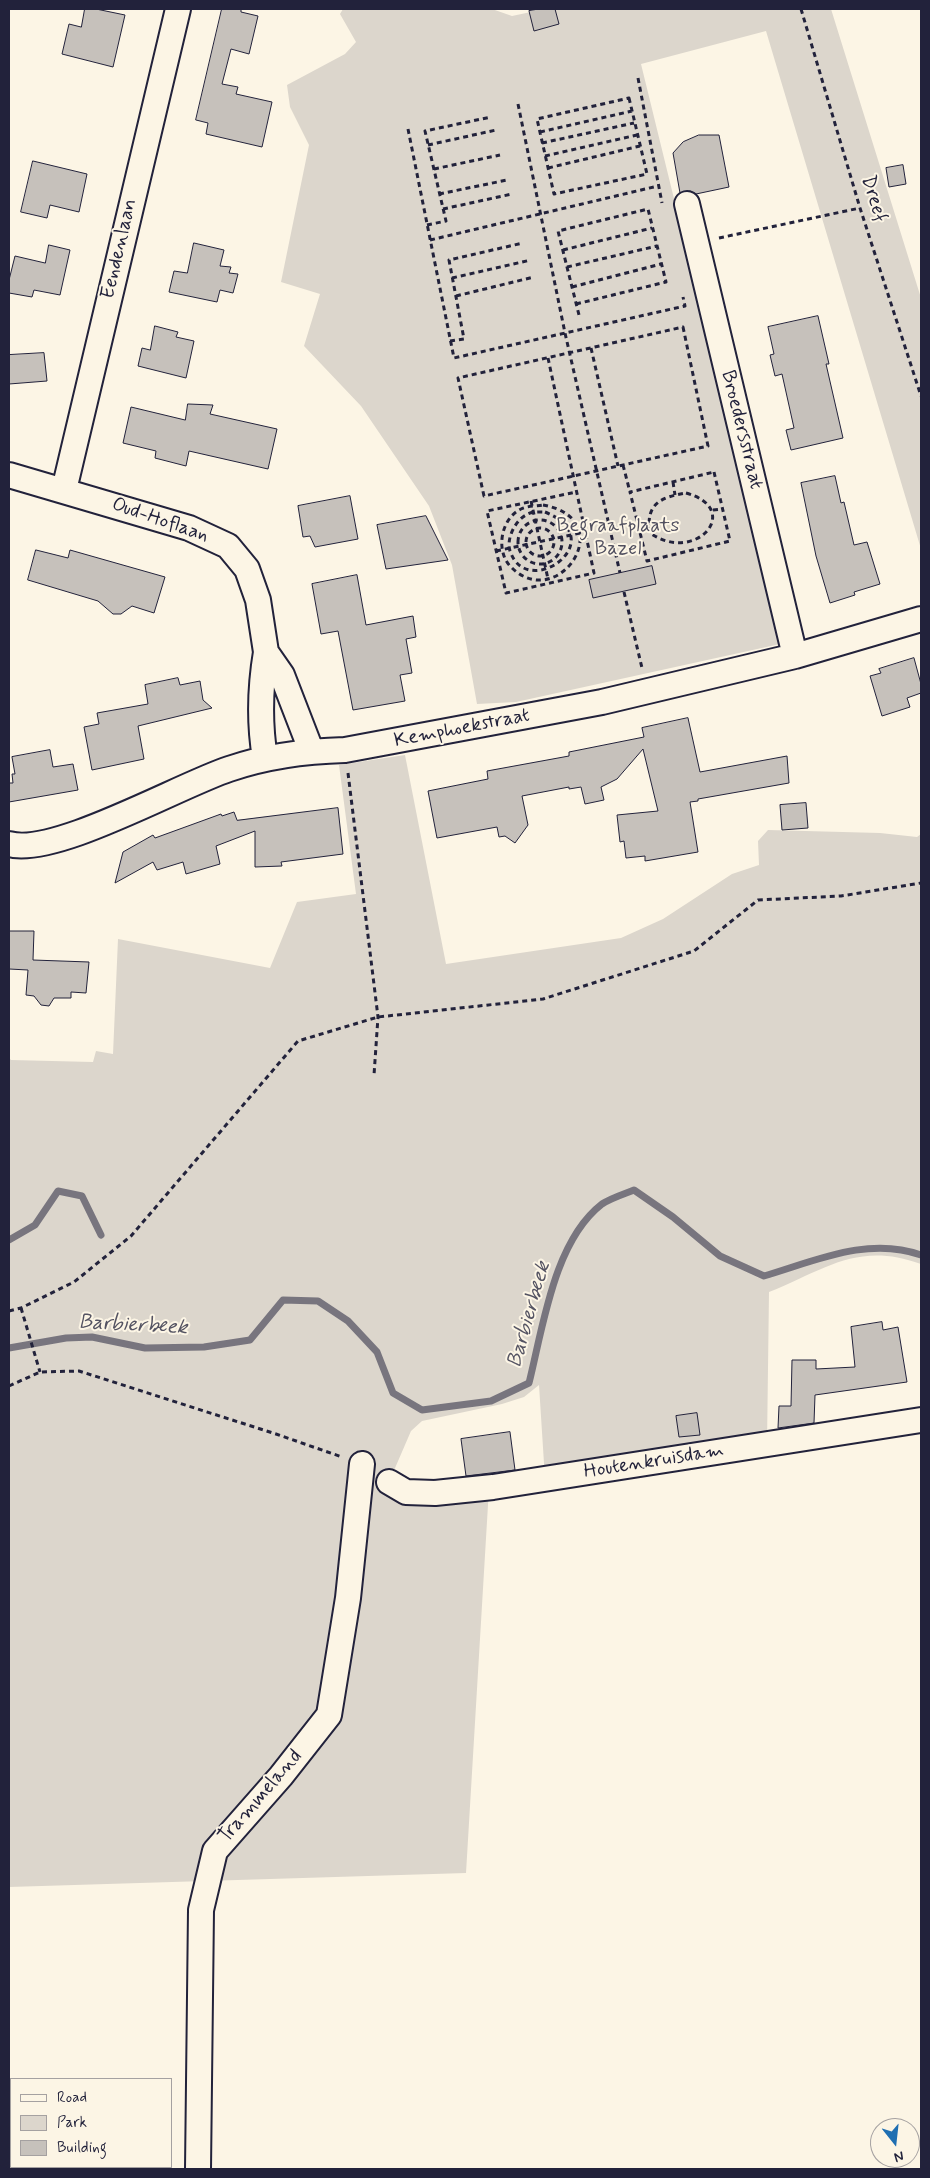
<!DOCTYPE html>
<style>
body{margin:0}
#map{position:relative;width:930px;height:2178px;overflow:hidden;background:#fcf5e5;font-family:Mynerve,sans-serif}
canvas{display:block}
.frame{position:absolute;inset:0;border:10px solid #22223b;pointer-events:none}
.legend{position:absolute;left:10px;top:2078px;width:162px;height:90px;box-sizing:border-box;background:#fcf5e5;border:1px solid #a5a1a1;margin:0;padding:6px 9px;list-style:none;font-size:15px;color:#22223b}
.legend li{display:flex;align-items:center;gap:10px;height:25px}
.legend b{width:25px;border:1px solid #a5a1a1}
.north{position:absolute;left:870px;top:2118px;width:50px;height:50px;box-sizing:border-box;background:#fcf5e5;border:1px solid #a5a1a1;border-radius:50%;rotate:164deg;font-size:14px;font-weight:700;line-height:20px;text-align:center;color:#22223b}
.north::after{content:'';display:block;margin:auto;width:18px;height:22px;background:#1f6fb2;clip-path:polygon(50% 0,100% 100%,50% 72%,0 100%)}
</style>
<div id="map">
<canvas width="930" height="2178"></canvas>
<div class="frame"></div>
<ul class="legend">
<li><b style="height:6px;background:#fcf5e5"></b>Road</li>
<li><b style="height:14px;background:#dcd6cc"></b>Park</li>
<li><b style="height:14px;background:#c6c1bb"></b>Building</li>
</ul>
<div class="north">N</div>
</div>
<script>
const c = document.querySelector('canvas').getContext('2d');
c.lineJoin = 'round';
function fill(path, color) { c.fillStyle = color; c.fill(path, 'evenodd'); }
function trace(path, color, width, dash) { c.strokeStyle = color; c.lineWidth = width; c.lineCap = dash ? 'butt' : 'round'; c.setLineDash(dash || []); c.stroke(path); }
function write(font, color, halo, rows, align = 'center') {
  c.font = font + ' Mynerve,sans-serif'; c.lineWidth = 4; c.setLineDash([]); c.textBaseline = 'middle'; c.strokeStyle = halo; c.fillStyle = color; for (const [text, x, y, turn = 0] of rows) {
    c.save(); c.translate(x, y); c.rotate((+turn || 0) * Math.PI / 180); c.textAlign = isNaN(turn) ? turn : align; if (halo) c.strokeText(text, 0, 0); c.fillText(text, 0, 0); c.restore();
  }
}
fill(new Path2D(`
 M 343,9 L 492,9 L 512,16 L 545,9 L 831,9 L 921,298 L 921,549 L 766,31 L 641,64 L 762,558 L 780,644 L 516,702 L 477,704 L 452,565 L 429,506 L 361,406 L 304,346 L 320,294 L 281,282 L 309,145 L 290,107 L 287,85 L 345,54 L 356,42 L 340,14 Z
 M 405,755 L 446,964 L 621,938 L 663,919 L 732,874 L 759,865 L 758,841 L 768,830 L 880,833 L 917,837 L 921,834 L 921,1264 C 858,1241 826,1269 769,1292 L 767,1444 L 545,1479 L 539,1385 L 524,1397 L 502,1404 L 422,1421 L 411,1431 L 389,1482 L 489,1488 L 466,1873 L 9,1887 L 9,1058 L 11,1060 L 93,1062 L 96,1051 L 113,1054 L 118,939 L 270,968 L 297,902 L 356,894 L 339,765 Z`), '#dcd6cc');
trace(new Path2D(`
 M 9,1240 L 35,1225 L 58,1191 L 82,1196 L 101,1235
 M 9,1348 L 66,1338 L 92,1337 L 145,1348 L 204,1347 L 250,1340 L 283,1300 L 318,1301 L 348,1321 L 377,1352 L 393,1393 L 422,1410 L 491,1401 L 529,1383 C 543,1327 554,1241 602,1204 C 611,1198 624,1194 634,1190 L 673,1217 L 720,1256 L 764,1276 C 815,1261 868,1236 921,1255`), '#78757e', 7);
const building = new Path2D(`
 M 85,9 L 96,9 L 125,15 L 113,67 L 62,54 L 69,24 L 81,27 Z
 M 222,9 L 241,9 L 241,12 L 258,16 L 249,54 L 231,49 L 222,84 L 238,87 L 236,94 L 272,102 L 262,147 L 206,134 L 208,123 L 196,120 Z
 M 539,9 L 555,9 L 559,24 L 534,31 L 529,11 Z
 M 699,135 L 719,135 L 729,187 L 696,194 L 690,191 L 680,193 L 673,153 L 683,142 Z
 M 33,161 L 87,174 L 79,212 L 50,205 L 47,218 L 21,212 Z
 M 903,165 L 906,184 L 889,187 L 886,168 Z
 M 194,243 L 224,250 L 220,266 L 231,267 L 229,273 L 238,274 L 233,293 L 220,290 L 217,302 L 169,292 L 174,271 L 187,273 Z
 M 49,245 L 70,250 L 60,295 L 34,290 L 32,297 L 9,293 L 9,280 L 15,256 L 45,263 Z
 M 818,316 L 829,364 L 826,364 L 843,438 L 791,450 L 786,430 L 794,428 L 782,374 L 775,376 L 770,355 L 774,354 L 768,327 Z
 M 155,326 L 178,332 L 176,337 L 194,341 L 186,378 L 138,366 L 142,348 L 150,350 Z
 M 44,353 L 47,381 L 9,384 L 9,355 Z
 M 188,404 L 213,405 L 210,414 L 277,429 L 268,469 L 189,451 L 186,466 L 155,458 L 156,451 L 123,443 L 131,407 L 185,420 Z
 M 835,476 L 841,503 L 844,502 L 854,545 L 867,542 L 880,584 L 854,592 L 855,595 L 830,603 L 816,556 L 801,483 Z
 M 350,496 L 358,539 L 315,547 L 310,536 L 303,537 L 298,506 Z
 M 426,516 L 448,560 L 386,569 L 377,525 Z
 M 36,550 L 68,558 L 70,550 L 165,577 L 154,613 L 132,606 L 121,614 L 113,614 L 98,601 L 28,580 Z
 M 652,566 L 656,584 L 593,598 L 589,580 Z
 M 357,575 L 366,625 L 413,616 L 416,637 L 406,639 L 412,673 L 400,675 L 405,701 L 353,710 L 338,631 L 321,634 L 312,584 Z
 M 914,658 L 921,684 L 921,693 L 907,698 L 910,707 L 882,716 L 870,676 L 881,673 L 879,669 Z
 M 178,678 L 180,685 L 200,681 L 203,700 L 212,708 L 138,726 L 144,759 L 92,770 L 84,727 L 99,724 L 97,713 L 148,704 L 145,685 Z
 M 688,718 L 700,772 L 787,756 L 789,783 L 698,799 L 698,801 L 690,802 L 698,852 L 645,861 L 645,856 L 626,858 L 624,841 L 620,842 L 617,815 L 658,811 L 643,749 L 617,779 L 601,787 L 604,800 L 585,804 L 581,787 L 569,789 L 569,787 L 522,796 L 528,825 L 515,843 L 505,836 L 499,837 L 497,827 L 437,838 L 428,791 L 488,779 L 487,771 L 569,756 L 569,752 L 644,737 L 642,728 Z
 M 50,750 L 53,767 L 73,764 L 78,790 L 9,802 L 9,783 L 13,783 L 12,774 L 15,774 L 12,757 Z
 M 806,803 L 808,828 L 782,830 L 780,805 Z
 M 338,808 L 343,854 L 281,862 L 282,866 L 255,867 L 255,831 L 216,846 L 220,864 L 186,874 L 183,862 L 157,870 L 153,862 L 115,883 L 123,852 L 153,835 L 155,838 L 221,814 L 222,816 L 234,812 L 237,820 Z
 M 9,931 L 34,931 L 33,960 L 89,962 L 86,993 L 71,992 L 71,998 L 54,998 L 49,1006 L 41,1005 L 34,996 L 26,995 L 28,970 L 9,969 Z
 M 882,1322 L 883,1330 L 898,1327 L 907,1382 L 815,1395 L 814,1423 L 778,1428 L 779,1406 L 791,1406 L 792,1360 L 816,1360 L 816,1369 L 855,1367 L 851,1327 Z
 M 697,1413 L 700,1435 L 679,1437 L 676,1416 Z
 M 510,1432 L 515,1470 L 466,1476 L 461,1439 Z`);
fill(building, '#c6c1bb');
trace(building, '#22223b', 1);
const minor = new Path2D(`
 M 687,204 L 795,656
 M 9,475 L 189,528 L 228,546 L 247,569 L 258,600 L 266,652
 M 64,490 L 178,9
 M 265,758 C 259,722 260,688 266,652 L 282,675 L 311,750
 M 9,844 C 54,857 180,785 229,769 C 267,756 305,751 345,750 L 602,702 L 795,656 L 921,619
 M 389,1482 L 406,1492 L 435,1493 L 493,1487 L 921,1420
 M 198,2169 L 201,1910 L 215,1851 L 281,1776 L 329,1715 L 348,1598 L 362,1464`);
trace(minor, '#22223b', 28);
trace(new Path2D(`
 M 801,9 L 860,208 L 921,396
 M 638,78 L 662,203
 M 629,98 L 647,174 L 554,194 L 537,119 Z
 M 518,104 L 565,333 L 620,573
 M 408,129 L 454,358 L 685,306 L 683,297
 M 540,132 L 632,111
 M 542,143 L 634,123
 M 428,145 L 496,130
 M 545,156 L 637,135
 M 548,168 L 640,146
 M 434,169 L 500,155
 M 439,194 L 507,180
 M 443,209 L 512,194
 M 427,225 L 446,221 L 425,131 L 491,117
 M 719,238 L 860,208
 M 430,240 L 658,186
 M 563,250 L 652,228
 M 567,267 L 657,246
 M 452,278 L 531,260
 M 572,287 L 661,264
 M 456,296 L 534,277
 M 576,304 L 666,282 L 648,209 L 558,231 L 579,315
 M 683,327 L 708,446 L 484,496 L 458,378 Z
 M 450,341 L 464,339 L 449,260 L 523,243
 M 591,348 L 618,466
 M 548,358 L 594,573 L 506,593 L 487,511 L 576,492
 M 623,465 L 630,492
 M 714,472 L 730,541 L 647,561 L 630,492 Z
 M 673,482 L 675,495
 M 686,493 C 744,509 696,565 650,533 C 645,504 661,497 686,493 Z
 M 531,501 L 548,579
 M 543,505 C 621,519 559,613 512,568 C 495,553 500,519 521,509 C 527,506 536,506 543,505 Z
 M 713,510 L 722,509
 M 545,512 C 614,540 527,602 510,551 C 506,539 515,521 526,515 C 532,511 539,512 545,512 Z
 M518 542a22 22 0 1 1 44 0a22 22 0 1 1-44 0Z
 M 638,526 L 649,523
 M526 542a14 14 0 1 1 28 0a14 14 0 1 1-28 0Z
 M 496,551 L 585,532
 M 624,592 L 642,668
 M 348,773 L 378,1017 L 374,1075
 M 21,1308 L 40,1372
 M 9,1311 L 21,1308 L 74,1282 L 131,1236 L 298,1041 L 378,1017 L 543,999 L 694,951 L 758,900 L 841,896 L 921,883
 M 9,1386 L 40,1372 L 79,1371 L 276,1434 L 342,1457`), '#22223b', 3, [5, 4]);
trace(minor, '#fcf5e5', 24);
write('20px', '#22223b', '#fcf5e5', [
 ["Dreef",873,199,73],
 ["Eendenlaan",120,249,-77],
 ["Broedersstraat",741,430,76],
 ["Oud-Hoflaan",160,521,19],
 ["Kemphoekstraat",462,729,-11],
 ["Houtenkruisdam",654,1462,-9],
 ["Trammeland",261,1797,-49]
]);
write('20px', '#504f5f', '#fcf5e5', [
 ["Begraafplaats",618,527],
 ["Bazel",618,550]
]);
write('italic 21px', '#545362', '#fcf5e5', [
 ["Barbierbeek",530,1315,-74],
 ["Barbierbeek",133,1326,3]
]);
</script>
